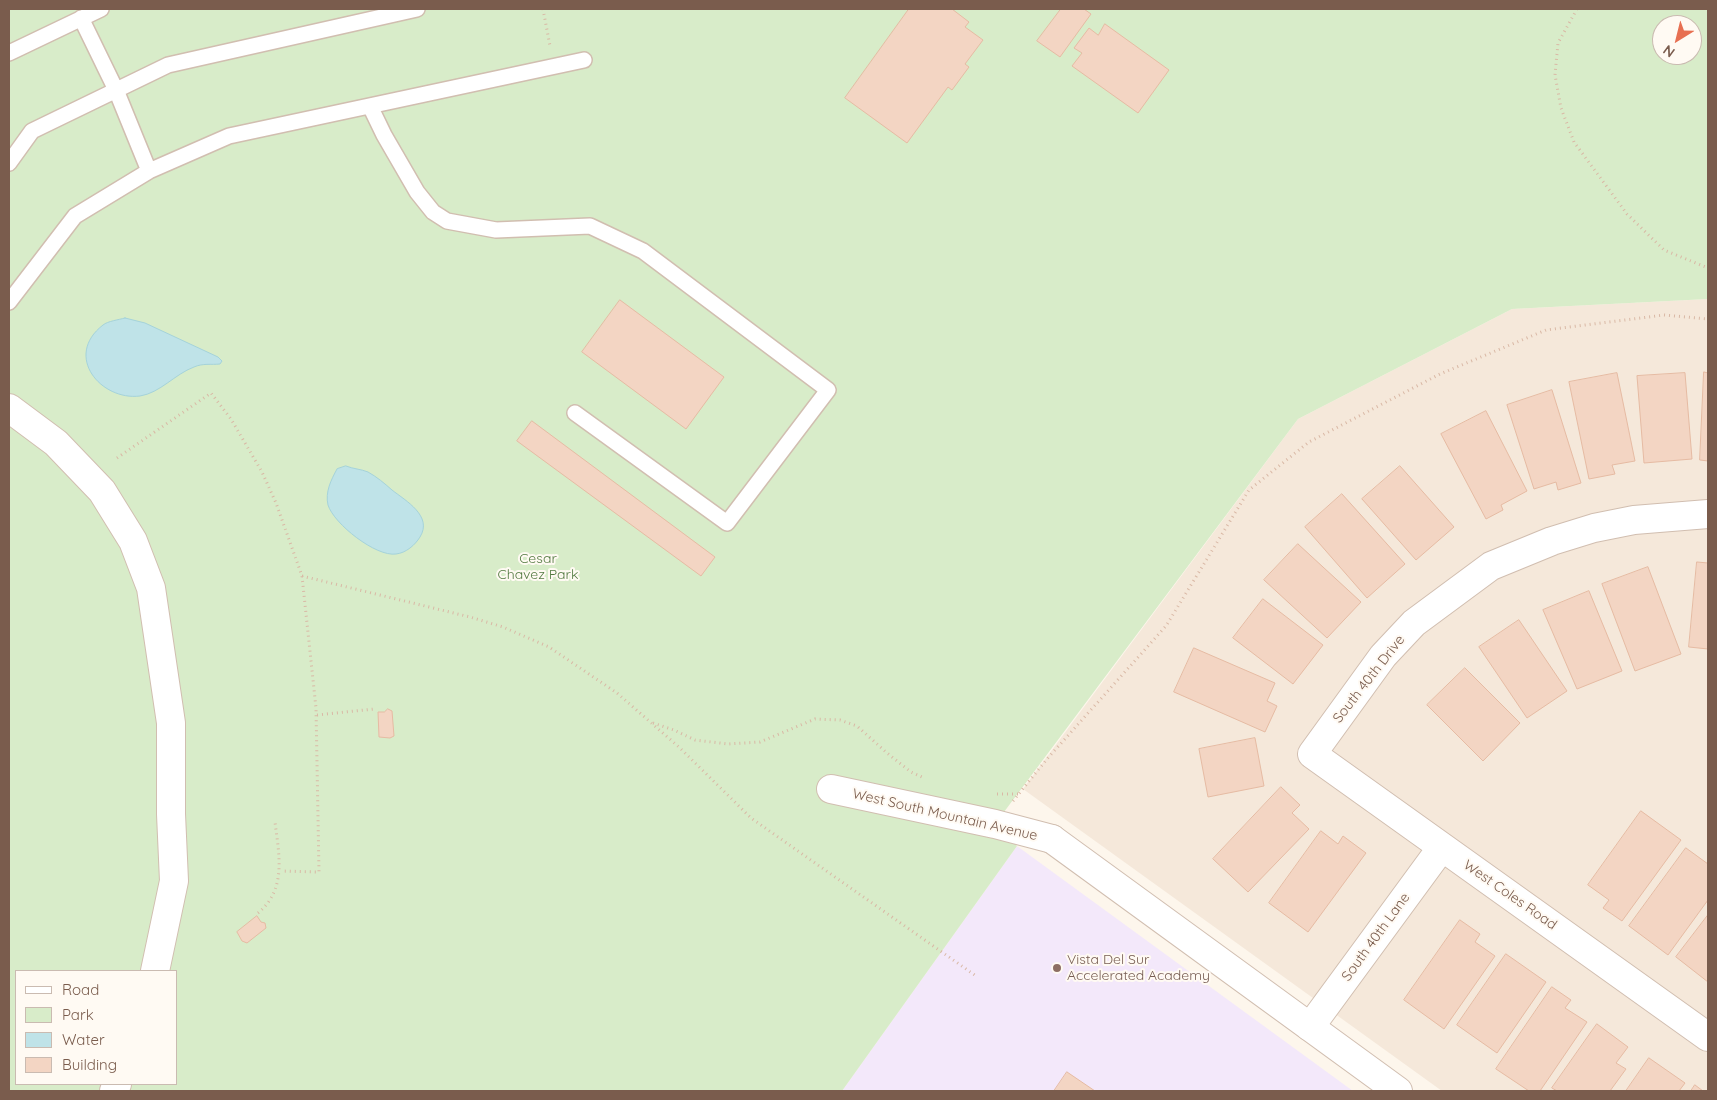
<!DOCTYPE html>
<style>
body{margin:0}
#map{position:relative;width:1717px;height:1100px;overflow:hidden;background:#fdf6ec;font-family:Quicksand,sans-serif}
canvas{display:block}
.frame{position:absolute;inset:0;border:10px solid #7a5c4d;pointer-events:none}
.legend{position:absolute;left:15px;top:970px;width:162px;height:115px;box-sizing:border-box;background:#fffaf3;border:1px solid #cabbb1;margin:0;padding:6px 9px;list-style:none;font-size:15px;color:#7a5c4d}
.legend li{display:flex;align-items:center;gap:10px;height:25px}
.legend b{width:25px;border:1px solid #cabbb1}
.north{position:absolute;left:1652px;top:15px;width:50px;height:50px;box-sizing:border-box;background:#fffaf3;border:1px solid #cabbb1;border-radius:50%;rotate:216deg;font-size:14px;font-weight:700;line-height:20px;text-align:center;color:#7a5c4d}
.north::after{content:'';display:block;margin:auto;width:18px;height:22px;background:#e76f51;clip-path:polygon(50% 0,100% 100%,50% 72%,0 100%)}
</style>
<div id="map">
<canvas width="1717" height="1100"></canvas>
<div class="frame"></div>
<ul class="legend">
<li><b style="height:6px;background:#fff"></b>Road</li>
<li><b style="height:14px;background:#d8ecc9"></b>Park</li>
<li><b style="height:14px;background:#bfe3e8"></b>Water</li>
<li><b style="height:14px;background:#f3d5c3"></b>Building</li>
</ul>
<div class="north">N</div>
</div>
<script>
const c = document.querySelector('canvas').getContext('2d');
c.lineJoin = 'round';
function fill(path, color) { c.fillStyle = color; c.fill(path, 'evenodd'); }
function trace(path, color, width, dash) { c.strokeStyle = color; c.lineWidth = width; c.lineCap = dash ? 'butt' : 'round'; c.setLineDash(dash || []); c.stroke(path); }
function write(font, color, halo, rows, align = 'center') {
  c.font = font + ' Quicksand,sans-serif'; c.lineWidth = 4; c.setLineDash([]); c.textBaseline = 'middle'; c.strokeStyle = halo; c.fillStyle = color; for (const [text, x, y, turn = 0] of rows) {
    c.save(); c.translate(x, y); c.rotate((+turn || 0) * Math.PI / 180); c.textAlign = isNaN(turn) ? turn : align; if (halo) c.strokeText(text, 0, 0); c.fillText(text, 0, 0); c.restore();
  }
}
fill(new Path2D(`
 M 1708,299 L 1708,1091 L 1442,1091 L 1023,789 L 1298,419 L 1512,309 Z`), '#f5e8da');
fill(new Path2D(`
 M 1017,846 L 1353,1091 L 842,1091 Z`), '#f3e8fa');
fill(new Path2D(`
 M 9,9 L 1708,9 L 1708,299 L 1512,309 L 1298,419 L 995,824 L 1017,846 L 842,1091 L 9,1091 ZM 1662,25 L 1692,25 L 1692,55 L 1662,55 ZM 16,971 L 176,971 L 176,1084 L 16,1084 Z`), '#d8ecc9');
const water = new Path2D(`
 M 125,318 L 145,323 L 218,357 L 222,361 L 220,364 C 211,365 203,363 194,367 C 175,374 160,393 140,396 C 101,401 63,356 103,325 C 108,321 118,320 125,318 Z
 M 346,466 C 353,469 361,469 368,472 C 377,477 384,483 392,490 C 406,501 433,516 420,537 C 415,545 406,553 396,554 C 376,557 334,524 328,505 C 325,492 331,480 337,469 Z`);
fill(water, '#bfe3e8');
trace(water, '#a5d3da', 1);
const building = new Path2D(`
 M 909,9 L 952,9 L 969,22 L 965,27 L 983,40 L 965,64 L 969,67 L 952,90 L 948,87 L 907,143 L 845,98 Z
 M 1061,9 L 1084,9 L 1091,14 L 1060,57 L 1037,41 Z
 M 1105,24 L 1169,70 L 1138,113 L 1072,66 L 1082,53 L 1074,48 L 1089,28 L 1098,35 Z
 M 620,300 L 724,377 L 686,429 L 582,352 Z
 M 1704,372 L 1708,373 L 1708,461 L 1700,460 Z
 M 1617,373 L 1635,461 L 1612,465 L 1615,474 L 1589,479 L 1569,382 Z
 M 1685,373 L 1692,459 L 1644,463 L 1637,376 Z
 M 1552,390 L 1581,483 L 1558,490 L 1556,482 L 1534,489 L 1507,405 Z
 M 1486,411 L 1527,491 L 1501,505 L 1503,510 L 1486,519 L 1441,434 Z
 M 532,421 L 715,557 L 701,576 L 517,441 Z
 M 1400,466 L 1454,527 L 1416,560 L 1362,499 Z
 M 1342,494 L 1405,564 L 1367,598 L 1305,527 Z
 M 1298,544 L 1361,602 L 1327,638 L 1264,580 Z
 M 1697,562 L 1708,563 L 1708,649 L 1689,647 Z
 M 1648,567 L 1681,654 L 1635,671 L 1602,584 Z
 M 1589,591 L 1622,671 L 1577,689 L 1543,610 Z
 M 1263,599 L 1323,645 L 1293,684 L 1233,638 Z
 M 1519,620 L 1567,691 L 1527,718 L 1479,647 Z
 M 1194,648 L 1275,683 L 1267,701 L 1277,706 L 1265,732 L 1174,692 Z
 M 1465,668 L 1520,723 L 1483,761 L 1427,705 Z
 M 388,709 L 392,711 L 394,736 L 390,738 L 379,737 L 378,712 L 384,712 Z
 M 1255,738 L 1264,786 L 1208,797 L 1199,749 Z
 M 1281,787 L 1300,805 L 1292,813 L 1309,829 L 1248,892 L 1213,859 Z
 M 1641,811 L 1681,840 L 1622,921 L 1603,908 L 1609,900 L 1588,885 Z
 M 1321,831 L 1338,844 L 1343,836 L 1366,853 L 1308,932 L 1269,903 Z
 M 1686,848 L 1708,864 L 1708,900 L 1668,955 L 1629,926 Z
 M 1708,915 L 1708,982 L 1676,957 Z
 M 257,916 L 261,922 L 265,923 L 266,928 L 247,943 L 242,941 L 237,932 Z
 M 1460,920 L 1480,934 L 1475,942 L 1495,956 L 1444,1029 L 1404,1000 Z
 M 1506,954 L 1546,982 L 1497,1053 L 1457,1025 Z
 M 1552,987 L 1571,1000 L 1565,1008 L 1587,1022 L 1540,1091 L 1529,1091 L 1496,1069 Z
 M 1597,1024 L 1628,1047 L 1616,1063 L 1626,1069 L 1610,1091 L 1557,1091 L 1552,1088 Z
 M 1649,1058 L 1685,1083 L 1679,1091 L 1626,1091 Z
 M 1067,1072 L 1095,1091 L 1054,1091 Z
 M 1695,1085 L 1703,1091 L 1691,1091 Z`);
fill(building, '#f3d5c3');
trace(building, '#e6bba3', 1);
const service = new Path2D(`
 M 81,18 L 116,90 L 149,171
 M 9,53 L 101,9
 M 370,106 L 384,135 L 417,192 L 433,212 L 447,221 L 496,230 L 590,226 L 643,251 L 828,390 L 727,523 L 575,413
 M 9,163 L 32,131 L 168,65 L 417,9
 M 9,302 L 75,216 L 149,171 L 229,136 L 584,60`);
const minor = new Path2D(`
 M 9,408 L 56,443 L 102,491 L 133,541 L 151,588 L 171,723 L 171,814 L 174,881 L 155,971
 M 1708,514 L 1634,520 L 1594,528 L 1552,541 L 1491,566 L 1414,623 L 1383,656 L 1312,754 L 1708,1037
 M 831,789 L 995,824 L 1052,839
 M 1310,1027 L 1442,847
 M 114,1091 L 117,1084`);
const tertiary = new Path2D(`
 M 1052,839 L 1398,1091`);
trace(service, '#d1beb0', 18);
trace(minor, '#d1beb0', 30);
trace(tertiary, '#d1beb0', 30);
trace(new Path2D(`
 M 543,9 L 550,46
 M 1577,9 L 1558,43 L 1555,75 L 1561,108 L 1574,142 L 1627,214 L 1664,250 L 1708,268
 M 117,458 L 211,393 L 231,419 L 262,472 L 276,503 L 302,576 L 316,708 L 319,872 L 281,871
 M 302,576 L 470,617 L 503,627 L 549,647 L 617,693 L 680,748 L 751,818 L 976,976
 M 317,715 L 374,709
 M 653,723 L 674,730 L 695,740 L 728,744 L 760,742 L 815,719 L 840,720 L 857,726 L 887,753 L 911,772 L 924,778
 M 997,794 L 1018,794
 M 1013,801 L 1047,759 L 1166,626 L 1249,490 L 1309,442 L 1440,374 L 1546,330 L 1664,315 L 1708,319
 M 258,913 C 287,889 279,855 275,822`), '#d9b8a5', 3, [1, 4]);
trace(service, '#fff', 15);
trace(minor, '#fff', 28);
trace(tertiary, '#fff', 28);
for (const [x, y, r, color] of [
 [1057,968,5,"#8d6e63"]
]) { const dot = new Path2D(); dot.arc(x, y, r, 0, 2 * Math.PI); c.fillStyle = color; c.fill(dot); trace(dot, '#fffaf3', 2); }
write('14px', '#537a41', '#fffaf3', [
 ["Cesar",538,559],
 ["Chavez Park",538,575]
]);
write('14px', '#7a5c4d', '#fffaf3', [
 ["South 40th Drive",1369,679,-52],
 ["West South Mountain Avenue",945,815,13],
 ["West Coles Road",1510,895,35],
 ["South 40th Lane",1376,937,-54]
]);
write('14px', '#785e54', '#fffaf3', [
 ["Vista Del Sur",1067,960],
 ["Accelerated Academy",1067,976]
], 'left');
</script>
